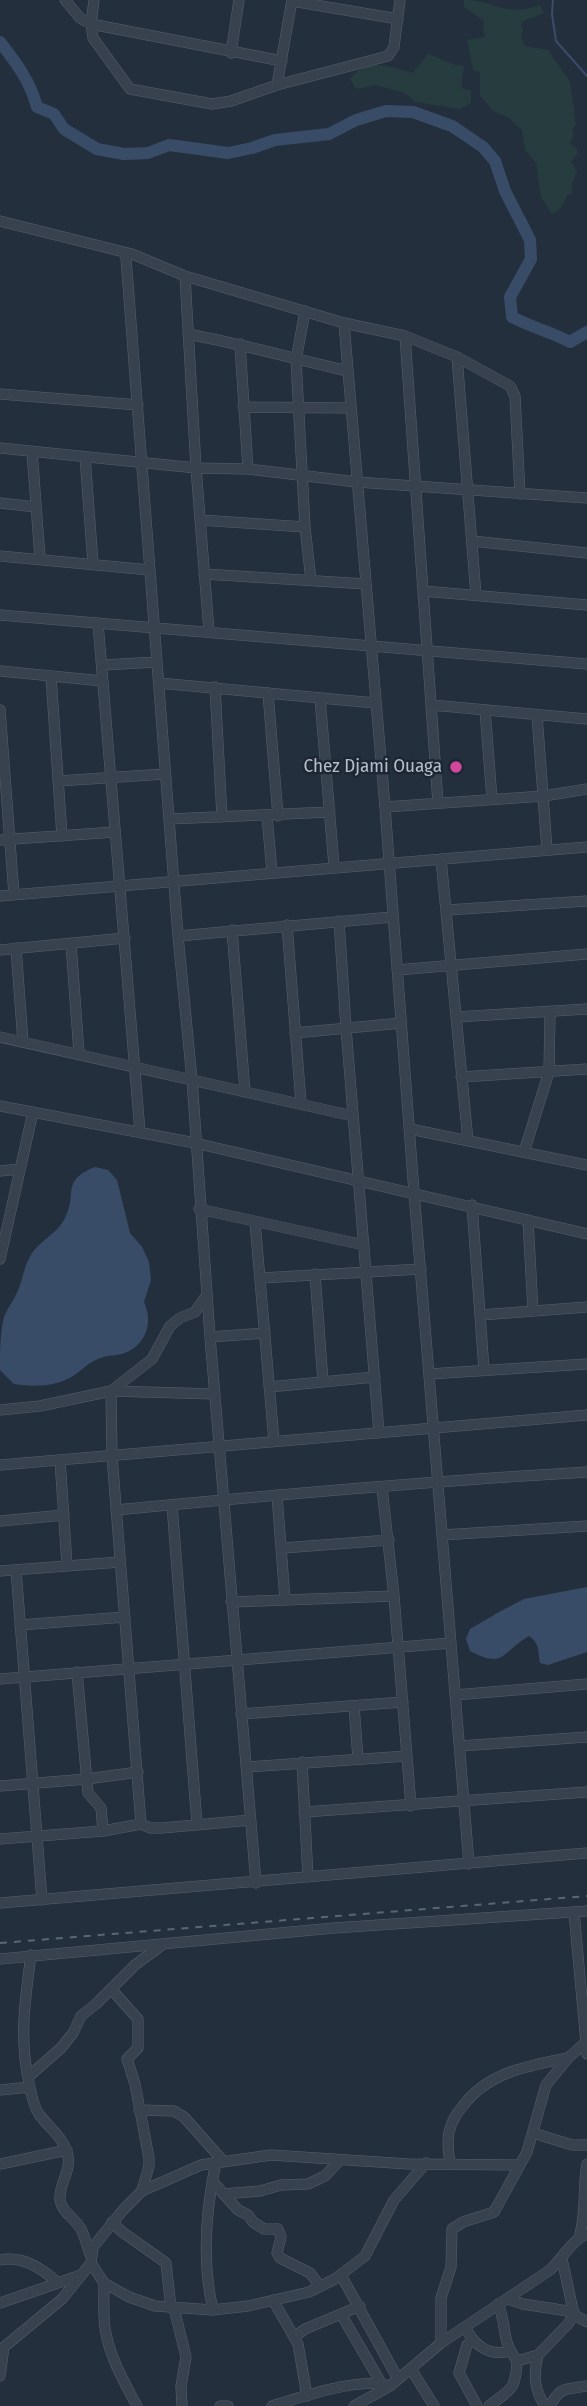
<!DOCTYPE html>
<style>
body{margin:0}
canvas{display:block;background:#242f3e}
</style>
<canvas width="587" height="2406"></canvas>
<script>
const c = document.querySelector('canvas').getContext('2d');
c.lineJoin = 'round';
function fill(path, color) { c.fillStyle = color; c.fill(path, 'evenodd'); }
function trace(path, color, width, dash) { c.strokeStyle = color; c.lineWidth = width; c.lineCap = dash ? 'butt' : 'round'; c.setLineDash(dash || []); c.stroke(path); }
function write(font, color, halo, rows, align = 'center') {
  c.font = font + ' "Fira Sans Condensed",sans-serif'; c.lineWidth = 5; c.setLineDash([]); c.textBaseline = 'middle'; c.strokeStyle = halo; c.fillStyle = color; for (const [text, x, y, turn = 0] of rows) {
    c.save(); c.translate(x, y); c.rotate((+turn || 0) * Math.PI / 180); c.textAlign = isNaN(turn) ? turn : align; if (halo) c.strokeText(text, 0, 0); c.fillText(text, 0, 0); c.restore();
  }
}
fill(new Path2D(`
 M 464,0 C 495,0 503,18 540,5 L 544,13 L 521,22 L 523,30 L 521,37 L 525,46 L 548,50 L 570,82 L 576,125 L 572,129 L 574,134 L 570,144 L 577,149 L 577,154 L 571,162 L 577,171 L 572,183 L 572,193 L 566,196 C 565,204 559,211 552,214 L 541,197 L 536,163 L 525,150 L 522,130 L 508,117 L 493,111 L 480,95 L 480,72 L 473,70 L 467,40 L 485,37 L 483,29 L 484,21 L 464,7 Z
 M 428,54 L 455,65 L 464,66 L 461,88 L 471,91 L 471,103 L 460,109 L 454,108 L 416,102 L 405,93 L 376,85 L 356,89 L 350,79 C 368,56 389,67 413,73 Z`), '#263c3f');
fill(new Path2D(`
 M 95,1167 L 108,1170 L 117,1180 L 130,1233 L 142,1247 L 149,1262 L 151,1280 L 144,1302 C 153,1321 147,1343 127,1352 C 119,1356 108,1355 100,1358 C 89,1362 82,1370 73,1376 C 55,1387 34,1387 14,1384 L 0,1370 C 0,1353 0,1332 4,1317 C 8,1307 15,1299 19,1288 C 23,1277 25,1264 32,1253 C 41,1240 58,1233 65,1218 C 78,1194 60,1181 95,1167 Z
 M 587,1587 L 587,1652 L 548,1665 L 540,1663 C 538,1652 540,1643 529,1636 C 500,1653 505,1669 470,1651 L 466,1639 L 470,1629 L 501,1611 L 524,1599 Z`), '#394c67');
trace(new Path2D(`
 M 553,0 L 552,14 L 556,41 L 587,76`), '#394c67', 2);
trace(new Path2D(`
 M 0,42 C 17,64 30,81 37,107 L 54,114 L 64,129 L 97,149 L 124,154 L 148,153 L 169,145 L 228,153 L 252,148 L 275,140 L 329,134 L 356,120 L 386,111 L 413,112 L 452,126 L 483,147 L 495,161 L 505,191 L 530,240 L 531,259 L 510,297 L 512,317 C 531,327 551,332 570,342 L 587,332`), '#394c67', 12);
const minor = new Path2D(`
 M 65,0 L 80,18 L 91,24 L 282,61
 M 94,0 L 91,24 L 93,38 L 130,89 L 212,104 L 231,101 L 277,85 L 292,0
 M 292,1 L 398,19
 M 231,53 L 239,0
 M 277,85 L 388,56 L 394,47 L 400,0
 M 0,221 L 132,254
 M 185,276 L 196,468 L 209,631
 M 305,311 L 296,360 L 305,527 L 311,580
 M 344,323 L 385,807 L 414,1192 L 469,1864
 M 188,334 C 242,344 294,359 348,371
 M 405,336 L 438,803
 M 240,344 L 248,469
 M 457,357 L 476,595
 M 0,394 L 138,405
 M 243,407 L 351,408
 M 0,448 L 196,468 L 248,469 L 357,482 L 587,498
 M 32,451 L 40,558
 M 85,457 L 93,563
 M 0,503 L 36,507
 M 200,520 L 305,527
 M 472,541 L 587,553
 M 0,556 L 150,570
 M 204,574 L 366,584
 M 423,591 L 587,605
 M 0,615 L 587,664
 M 98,623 L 140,1132
 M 103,665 L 157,662
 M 0,671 L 103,681
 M 51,677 L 62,836
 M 159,683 L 375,703
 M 215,687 L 222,817
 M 268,693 L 278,816
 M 320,698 L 334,866
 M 431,705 L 587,719
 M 0,710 L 14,895
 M 485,710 L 492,799
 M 537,715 L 547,850
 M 58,781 L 165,774
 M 385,807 L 544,796 L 587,789
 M 267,816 L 272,872
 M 169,819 L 330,812
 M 0,840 L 115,832
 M 441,859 L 468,1141
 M 0,896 C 196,881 391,862 587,847
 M 447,910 L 587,901
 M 339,921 L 346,1028 L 379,1433
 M 287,925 L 301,1103
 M 232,930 L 245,1092
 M 178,936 L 392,917
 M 71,944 L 79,1053
 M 16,948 L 23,1042
 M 0,950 L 125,938
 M 397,970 L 587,954
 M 456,1017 L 587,1009
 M 295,1033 L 401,1023
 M 0,1037 L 353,1116
 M 461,1077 L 587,1069
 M 0,1106 L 195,1143 L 587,1234
 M 410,1129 L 587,1165
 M 524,1152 L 549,1072 L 550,1012
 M 0,1171 L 20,1169
 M 472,1205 L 484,1370
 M 199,1209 L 364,1245
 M 528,1220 L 533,1311
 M 255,1222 L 274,1441
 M 0,1259 L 33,1112
 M 315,1274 L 323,1382
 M 261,1278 L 421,1269
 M 481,1315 L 587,1307
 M 210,1337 L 265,1333
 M 429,1374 L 587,1364
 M 269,1387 L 375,1377
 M 0,1410 L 40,1406 L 111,1391 L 215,1394
 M 60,1460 L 67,1565
 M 0,1465 L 587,1415
 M 382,1488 L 394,1596 L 411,1806
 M 277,1495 L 285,1600
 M 172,1505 L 197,1824
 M 116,1510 C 273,1495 430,1481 587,1472
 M 0,1521 L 64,1515
 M 442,1535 L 587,1526
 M 283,1548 L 389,1540
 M 16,1570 L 42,1900
 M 0,1571 L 120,1562
 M 231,1602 L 394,1596
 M 20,1625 L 125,1617
 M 77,1672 L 88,1793 L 101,1808 L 103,1831
 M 0,1679 L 451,1643
 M 455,1695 L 587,1684
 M 354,1706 L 358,1759
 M 241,1714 L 403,1702
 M 460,1746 L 587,1737
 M 302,1762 L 308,1877
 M 247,1767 L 407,1756
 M 0,1786 L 87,1779 L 138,1772
 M 304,1812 L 587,1792
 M 141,1824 L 112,1456 L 111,1391 L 152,1359 L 170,1326 L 180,1318 L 195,1312 L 206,1296
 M 0,1839 L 103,1831 L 141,1824 L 150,1828 L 162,1828 L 251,1820
 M 256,1883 L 210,1337 L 192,1079 L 178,936 L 126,258 L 128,255 L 132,254 L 185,276 L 344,323 L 405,336 L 457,357 L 510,386 L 515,396 L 520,494
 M 0,1903 L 587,1853
 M 574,1912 L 587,2054
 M 31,1955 C 25,2000 19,2038 29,2083 C 31,2093 33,2106 39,2114 C 48,2127 62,2136 67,2152 C 73,2170 59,2182 60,2199 C 61,2212 75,2218 81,2229 C 85,2237 87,2246 90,2254
 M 0,1959 L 334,1928 L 587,1911
 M 111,1989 L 138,2019 L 138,2048 L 127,2059 L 135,2084 L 149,2158 L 149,2166 L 142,2191 L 123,2210 L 93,2247 L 91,2263 L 104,2283 L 129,2297 L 155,2306 L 213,2310 L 248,2306 L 309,2292 L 335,2279 L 365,2256 L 394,2200 L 426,2163
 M 28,2077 L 61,2048 L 73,2033 L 81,2016 L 96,2004 L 135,1965 L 162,1945
 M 0,2090 L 30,2087
 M 139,2110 L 174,2111 L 184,2117 L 223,2161
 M 533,2133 L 572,2145 L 587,2145
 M 450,2163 C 446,2140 447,2125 462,2107 C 488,2072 527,2066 568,2058
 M 0,2164 L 67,2150
 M 212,2181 L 238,2210 L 248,2215 L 253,2222 L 264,2229 L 278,2229 L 281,2237 L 277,2253 L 280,2258 L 310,2273 L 320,2286
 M 142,2191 L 201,2165 L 271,2155 L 409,2164 L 520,2165
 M 223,2194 L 260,2191 L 281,2185 L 308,2184 L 325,2176 L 339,2161
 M 112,2222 L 121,2231 L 166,2263 L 171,2308
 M 579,2237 C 587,2214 582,2188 587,2164
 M 0,2260 C 22,2255 43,2269 58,2283
 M 341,2275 L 398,2379
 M 104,2283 C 104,2298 103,2314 105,2328 C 109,2356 124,2382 137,2406
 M 508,2299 L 523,2304 L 574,2312
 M 273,2300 L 298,2344 L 307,2396
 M 0,2303 L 81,2275
 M 498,2304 C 508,2328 500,2338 517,2361
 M 174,2308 L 186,2357 L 181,2386 L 182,2406
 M 213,2310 C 202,2263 206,2209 216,2162
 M 341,2314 L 381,2383
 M 573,2314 L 587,2322
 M 465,2327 C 474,2345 489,2357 510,2351
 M 294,2337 L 305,2329 L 360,2306
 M 472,2341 L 467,2345 L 459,2373 L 477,2406
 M 441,2343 L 550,2270 C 563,2258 571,2241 587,2234
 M 538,2355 C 533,2374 534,2390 545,2406
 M 411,2369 L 434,2406
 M 0,2376 L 4,2347 L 62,2299 L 91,2263
 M 220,2406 L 228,2406
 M 272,2406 C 302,2397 362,2376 390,2386
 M 354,2406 L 390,2386 L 441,2343 L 441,2298 L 451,2267 L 452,2229 L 463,2222 L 494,2212 L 527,2152 L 546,2085 L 568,2058 L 586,2042
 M 489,2406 C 511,2389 516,2390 517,2361 L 538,2355 L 568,2324 L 572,2318 L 573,2310 L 562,2259
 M 550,2406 C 561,2385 566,2390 587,2386`);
trace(minor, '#565f6c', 11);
trace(minor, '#38414e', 10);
trace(new Path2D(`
 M 0,1943 L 587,1896`), '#5a6575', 2, [7, 7]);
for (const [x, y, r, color] of [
 [456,767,7,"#d1479c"]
]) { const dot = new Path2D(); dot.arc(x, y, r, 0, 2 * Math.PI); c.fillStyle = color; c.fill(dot); trace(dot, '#1d2633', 2.5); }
write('19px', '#b4bcc9', '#1d2633', [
 ["Chez Djami Ouaga",442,767]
], 'right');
</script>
